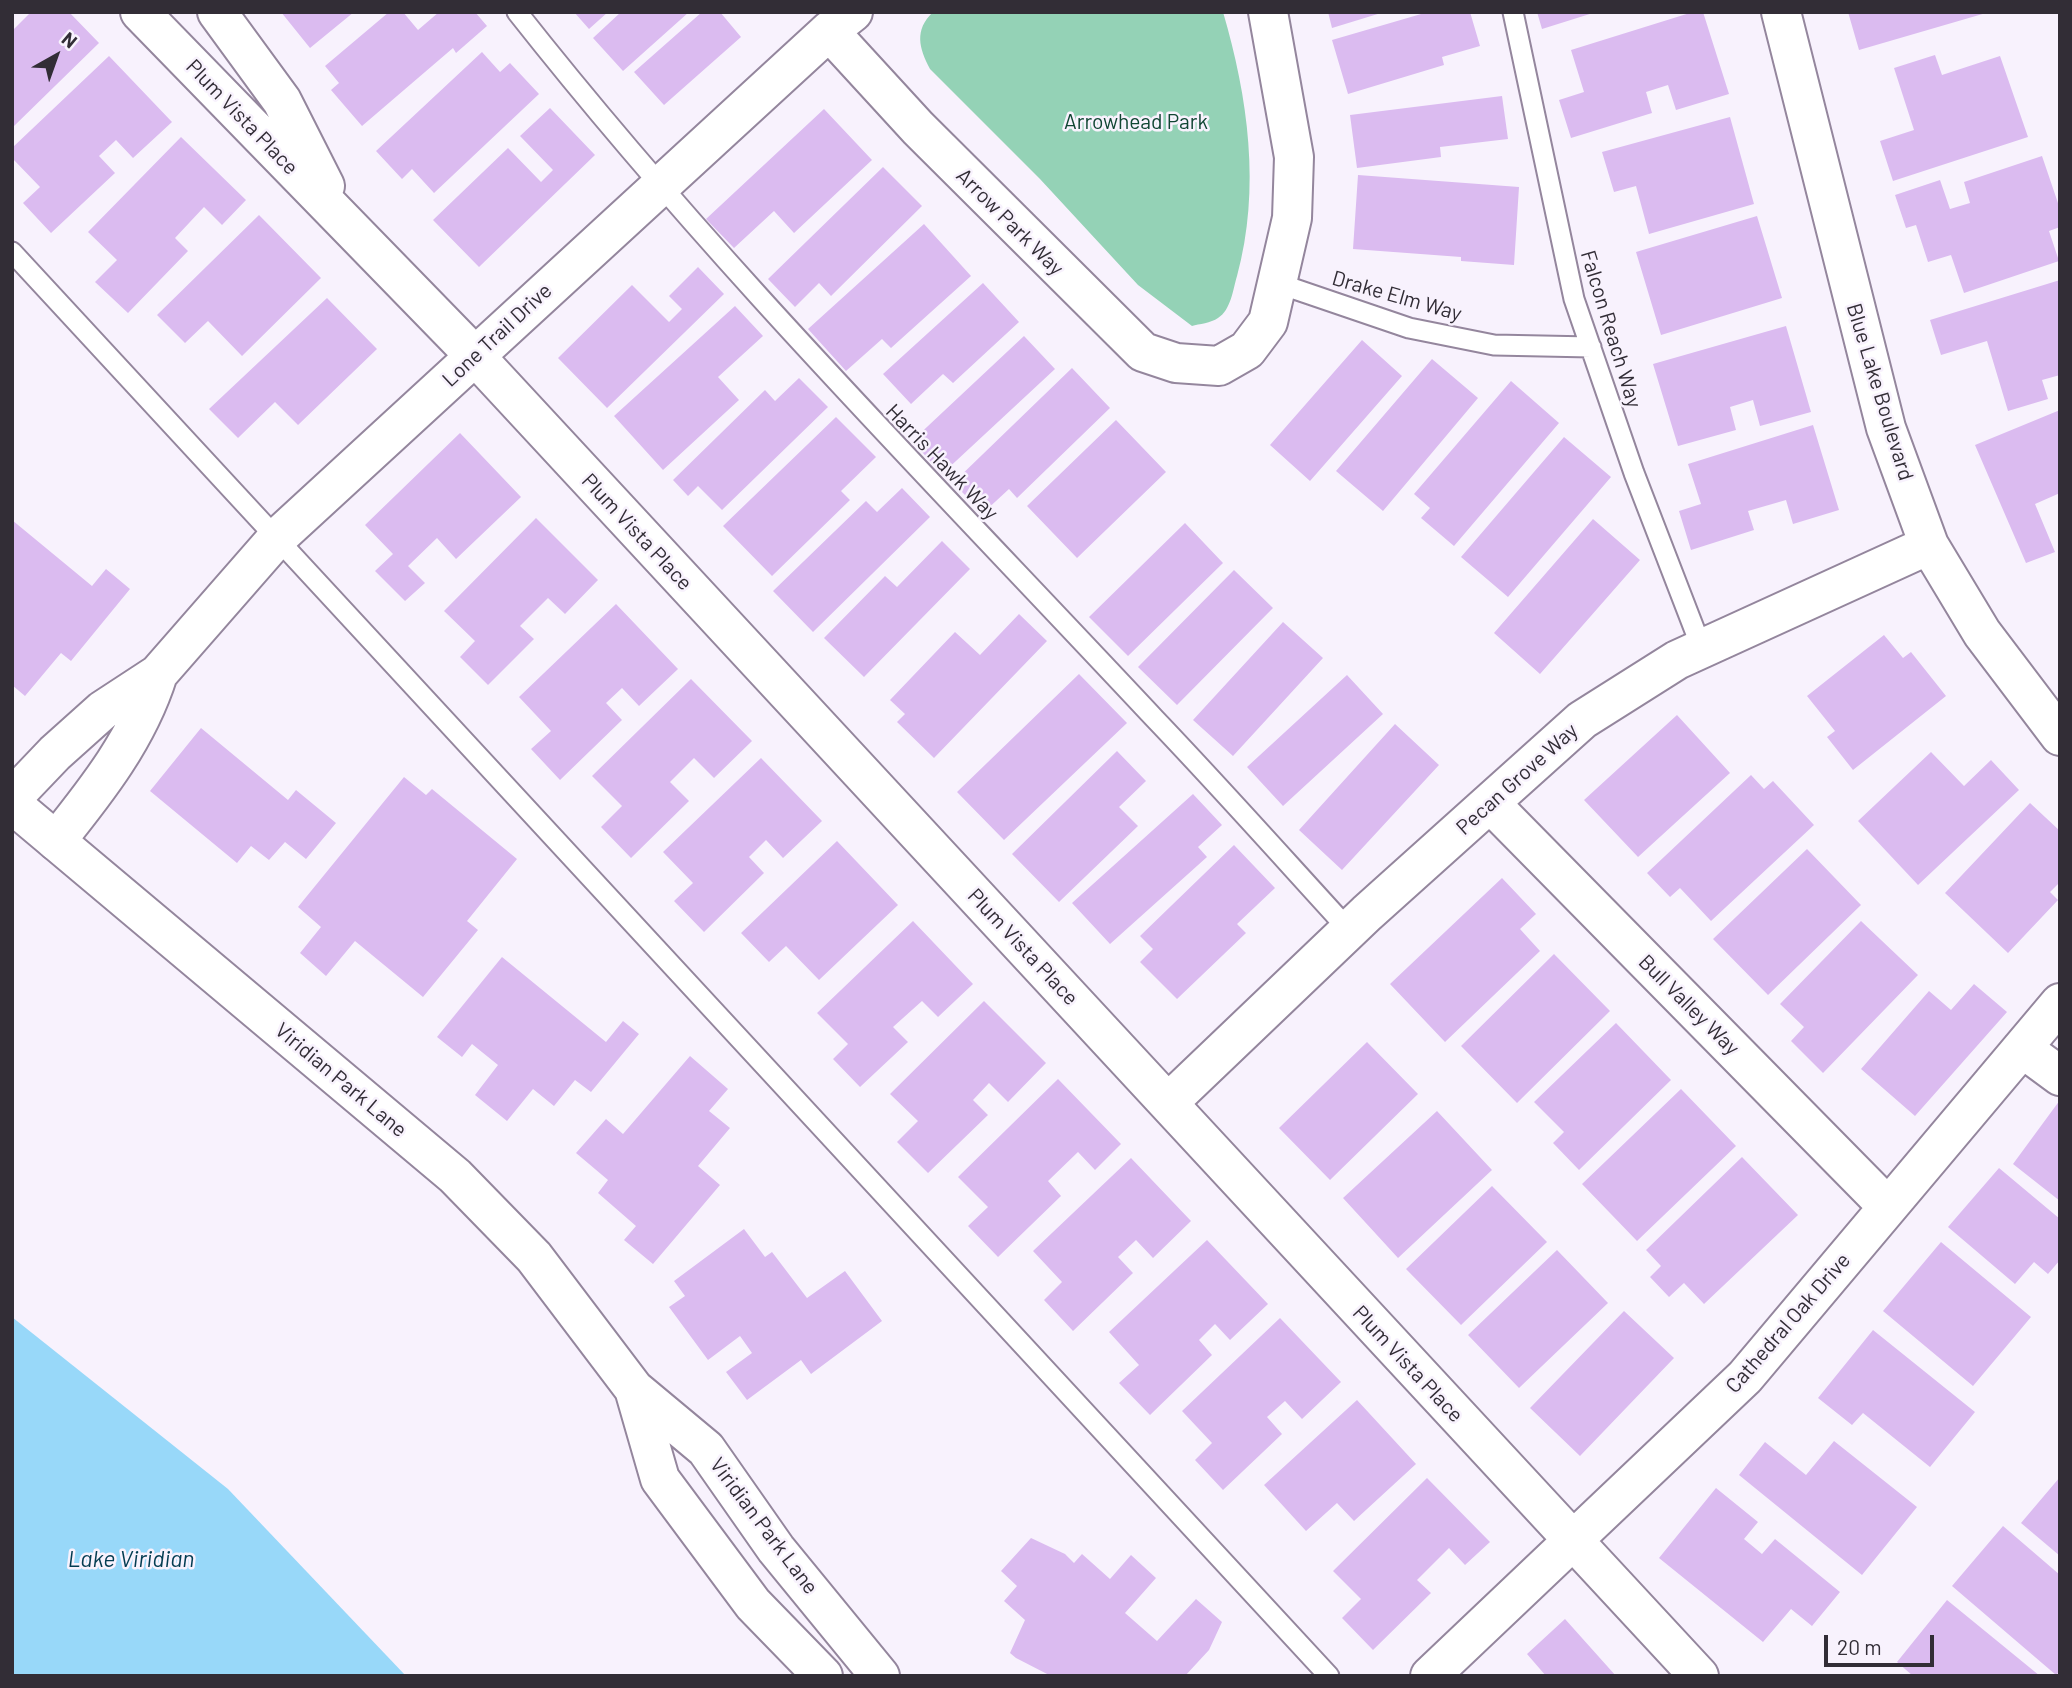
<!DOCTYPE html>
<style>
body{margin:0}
#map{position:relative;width:2072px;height:1688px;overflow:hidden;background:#f8f2fd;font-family:Barlow,sans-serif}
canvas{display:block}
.frame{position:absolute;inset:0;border:14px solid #322d36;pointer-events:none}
.north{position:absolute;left:21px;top:21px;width:70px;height:70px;-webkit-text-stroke:5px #f8f2fd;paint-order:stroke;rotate:40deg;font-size:19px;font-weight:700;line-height:28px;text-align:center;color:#322d36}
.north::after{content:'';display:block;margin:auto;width:24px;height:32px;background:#322d36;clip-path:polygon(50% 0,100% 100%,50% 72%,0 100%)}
.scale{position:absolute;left:1824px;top:1635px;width:110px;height:32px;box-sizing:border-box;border:4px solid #322d36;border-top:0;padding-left:9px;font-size:21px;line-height:24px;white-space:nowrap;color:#322d36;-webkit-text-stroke:5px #f8f2fd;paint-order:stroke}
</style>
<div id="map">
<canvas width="2072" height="1688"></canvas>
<div class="frame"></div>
<div class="north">N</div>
<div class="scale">20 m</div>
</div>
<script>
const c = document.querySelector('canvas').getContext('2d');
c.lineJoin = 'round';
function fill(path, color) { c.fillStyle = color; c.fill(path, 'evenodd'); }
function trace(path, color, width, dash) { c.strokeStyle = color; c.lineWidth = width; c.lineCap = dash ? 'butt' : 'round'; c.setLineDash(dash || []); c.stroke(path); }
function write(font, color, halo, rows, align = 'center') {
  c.font = font + ' Barlow,sans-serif'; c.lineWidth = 5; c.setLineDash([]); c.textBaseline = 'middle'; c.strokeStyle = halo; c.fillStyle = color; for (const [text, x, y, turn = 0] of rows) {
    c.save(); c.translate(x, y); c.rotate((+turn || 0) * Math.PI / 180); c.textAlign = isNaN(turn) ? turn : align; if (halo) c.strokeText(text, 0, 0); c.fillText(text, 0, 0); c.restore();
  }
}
fill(new Path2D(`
 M 933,12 L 1223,12 C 1248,97 1261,189 1237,276 C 1233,289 1231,310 1218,318 C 1211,323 1199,324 1192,326 L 1138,285 L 1040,179 L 930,69 C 919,48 914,30 933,12 Z`), '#94d2b6');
fill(new Path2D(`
 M 12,1317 L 228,1489 L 406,1676 L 12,1676 Z`), '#98d8f9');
fill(new Path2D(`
 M 31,12 L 69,12 L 99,43 L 12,128 L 12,31 Z
 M 281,12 L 354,12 L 310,48 Z
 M 389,12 L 403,12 L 418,30 L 439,12 L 475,12 L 487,26 L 456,53 L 453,48 L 362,126 L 331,90 L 339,83 L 325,66 Z
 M 574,12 L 608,12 L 589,29 Z
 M 621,12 L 689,12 L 623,71 L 593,38 Z
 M 702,12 L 720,12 L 741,37 L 664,105 L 634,72 Z
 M 1328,12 L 1381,12 L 1381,13 L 1332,28 Z
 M 1428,12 L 1470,12 L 1480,46 L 1442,57 L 1444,65 L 1348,94 L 1332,40 Z
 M 1537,12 L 1593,12 L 1593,13 L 1542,29 Z
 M 1693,12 L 1703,12 L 1729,94 L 1676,110 L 1668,85 L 1646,92 L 1652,113 L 1571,138 L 1559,100 L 1584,92 L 1571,50 Z
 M 1848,12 L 1986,12 L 1986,13 L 1859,50 Z
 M 482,52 L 500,72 L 510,63 L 539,94 L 434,193 L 412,169 L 402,179 L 376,151 Z
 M 1935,55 L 1942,75 L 2000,56 L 2028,137 L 1893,181 L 1880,141 L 1914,130 L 1894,68 Z
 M 109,56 L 172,122 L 133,158 L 116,140 L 99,156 L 115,173 L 51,233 L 23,203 L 40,187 L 12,158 L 12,148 Z
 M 1502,96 L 1508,139 L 1440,147 L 1441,157 L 1357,168 L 1350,115 Z
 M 550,108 L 595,155 L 479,267 L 433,220 L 508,148 L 541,182 L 553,170 L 520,136 Z
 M 824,109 L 872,160 L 794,233 L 774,211 L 734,248 L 706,219 Z
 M 1730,117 L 1754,204 L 1649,234 L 1636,186 L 1614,192 L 1602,152 Z
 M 181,137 L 246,200 L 222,225 L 204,207 L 175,238 L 188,251 L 128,313 L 95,282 L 117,260 L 88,232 Z
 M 2042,156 L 2060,209 L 2060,227 L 2049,231 L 2059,261 L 1964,293 L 1951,255 L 1928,262 L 1916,225 L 1906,228 L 1895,195 L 1940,180 L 1950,209 L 1970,203 L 1964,182 Z
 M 883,167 L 922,206 L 831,296 L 819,283 L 795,307 L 768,279 Z
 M 1358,175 L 1519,187 L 1514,265 L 1461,261 L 1461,257 L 1353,249 Z
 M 259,215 L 321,278 L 242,356 L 208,321 L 185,343 L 157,315 Z
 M 1757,216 L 1782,298 L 1661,335 L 1636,252 Z
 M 924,224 L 971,276 L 891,348 L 882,339 L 846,371 L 808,329 Z
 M 698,267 L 724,294 L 607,408 L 558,358 L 632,285 L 669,322 L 682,309 L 669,296 Z
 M 2060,280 L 2060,375 L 2042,380 L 2048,399 L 2008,411 L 1987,341 L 1941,355 L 1930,320 Z
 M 983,283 L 1019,322 L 953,383 L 943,374 L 911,404 L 883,374 Z
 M 327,298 L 377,349 L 298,425 L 275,402 L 238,438 L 209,409 Z
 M 735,306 L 763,336 L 718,377 L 739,400 L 663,470 L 614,416 Z
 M 1786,326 L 1811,412 L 1760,426 L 1753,400 L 1730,407 L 1736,430 L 1678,446 L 1653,364 Z
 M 1024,336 L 1055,369 L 942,474 L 912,441 Z
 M 1362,340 L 1402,376 L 1310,481 L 1270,445 Z
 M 1432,359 L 1478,398 L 1383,511 L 1336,471 Z
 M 1072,368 L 1110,408 L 1017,498 L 1009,489 L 983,513 L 953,483 Z
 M 799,378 L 828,407 L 722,510 L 698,486 L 688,496 L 673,480 L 765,390 L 775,401 Z
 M 1511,381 L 1559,423 L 1454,546 L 1421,518 L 1430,508 L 1414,494 Z
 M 2060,410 L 2060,493 L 2035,504 L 2055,552 L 2026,563 L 1975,445 Z
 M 836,417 L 876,457 L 841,491 L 850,500 L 772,576 L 723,526 Z
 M 1116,420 L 1166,472 L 1077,558 L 1027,506 Z
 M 1813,425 L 1839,510 L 1793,524 L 1786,500 L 1748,511 L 1754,530 L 1691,550 L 1679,511 L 1701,504 L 1688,464 Z
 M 460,433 L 521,497 L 456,559 L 437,538 L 408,566 L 425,583 L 405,601 L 375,571 L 393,554 L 365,525 Z
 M 1564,437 L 1611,477 L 1508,597 L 1461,557 Z
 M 902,488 L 930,517 L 813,632 L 773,591 L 866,501 L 877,512 Z
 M 536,518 L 598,580 L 565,614 L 548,598 L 520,626 L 534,639 L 488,685 L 460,657 L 475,641 L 444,611 Z
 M 1593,519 L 1640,560 L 1540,674 L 1494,633 Z
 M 12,520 L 92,586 L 106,569 L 130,589 L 71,661 L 61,653 L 25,696 L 12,685 Z
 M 1185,523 L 1223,563 L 1128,656 L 1089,617 Z
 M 942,541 L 970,569 L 864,677 L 824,638 L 885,576 L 897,587 Z
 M 1234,570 L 1273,608 L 1177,705 L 1138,667 Z
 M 616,604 L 678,669 L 639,706 L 622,688 L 606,703 L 622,720 L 560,780 L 531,749 L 551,731 L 519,697 Z
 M 1019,614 L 1047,641 L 934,758 L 897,722 L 905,714 L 890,700 L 955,632 L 980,655 Z
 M 1283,622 L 1323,658 L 1233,756 L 1193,720 Z
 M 1884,635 L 1903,658 L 1911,652 L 1946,696 L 1853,770 L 1827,737 L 1835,731 L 1807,696 Z
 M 1079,674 L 1127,723 L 1004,840 L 957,792 Z
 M 1347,675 L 1383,714 L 1283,806 L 1247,767 Z
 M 691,679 L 752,741 L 714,778 L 694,758 L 670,782 L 689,801 L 631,858 L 601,827 L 622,806 L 592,776 Z
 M 1677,715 L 1730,773 L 1638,857 L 1584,800 Z
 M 1395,724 L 1439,765 L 1342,870 L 1299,830 Z
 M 201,728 L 288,800 L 296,790 L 336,823 L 306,859 L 285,842 L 269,860 L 251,846 L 237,863 L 150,791 Z
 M 1117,751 L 1146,781 L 1119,807 L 1138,826 L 1059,902 L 1012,854 Z
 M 1931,752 L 1964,786 L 1991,760 L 2019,790 L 1918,885 L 1858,821 Z
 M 761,758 L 822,821 L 783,858 L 766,840 L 749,857 L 764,873 L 704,932 L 674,901 L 693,883 L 663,852 Z
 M 1751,775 L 1764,789 L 1773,781 L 1814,825 L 1711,921 L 1680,888 L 1670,897 L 1647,873 Z
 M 404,777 L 426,795 L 432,789 L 517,859 L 467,921 L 478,930 L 423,997 L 355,941 L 326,976 L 300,953 L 321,927 L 298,907 Z
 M 1193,794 L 1222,825 L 1198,847 L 1207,857 L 1110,944 L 1072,903 Z
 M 2030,803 L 2060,831 L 2060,882 L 2050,892 L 2058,900 L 2008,953 L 1945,893 Z
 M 837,841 L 898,905 L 819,980 L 786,946 L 769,962 L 741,933 Z
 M 1234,845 L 1275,888 L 1237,924 L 1246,933 L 1177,999 L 1140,962 L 1153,949 L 1140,936 Z
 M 1807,849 L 1861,905 L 1768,995 L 1713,939 Z
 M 1502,878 L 1536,914 L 1520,929 L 1540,951 L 1445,1042 L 1390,984 Z
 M 913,921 L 973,984 L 938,1017 L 922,1001 L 893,1027 L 908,1042 L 860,1087 L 833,1059 L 848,1044 L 817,1013 Z
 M 1861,921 L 1918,975 L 1823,1073 L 1791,1041 L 1804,1027 L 1780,1004 Z
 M 1554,954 L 1610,1011 L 1517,1103 L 1461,1046 Z
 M 502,957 L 606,1042 L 623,1021 L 639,1034 L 591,1092 L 575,1080 L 554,1106 L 533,1089 L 507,1121 L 475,1095 L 498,1065 L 472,1044 L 462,1057 L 437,1037 Z
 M 1974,984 L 2007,1012 L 1915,1116 L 1861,1069 L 1929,991 L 1951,1010 Z
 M 984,1001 L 1046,1063 L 1008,1102 L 989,1083 L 973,1100 L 988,1115 L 928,1173 L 897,1142 L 918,1121 L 890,1094 Z
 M 1616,1023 L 1671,1080 L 1579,1170 L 1553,1143 L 1564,1132 L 1534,1102 Z
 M 1367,1042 L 1418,1094 L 1330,1180 L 1279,1128 Z
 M 690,1056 L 728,1089 L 709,1111 L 730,1128 L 698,1166 L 720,1185 L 653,1264 L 624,1240 L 636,1226 L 598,1193 L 608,1180 L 576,1153 L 606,1119 L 623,1134 Z
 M 1058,1079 L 1121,1144 L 1095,1170 L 1078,1152 L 1048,1181 L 1061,1196 L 998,1257 L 968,1226 L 988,1207 L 958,1177 Z
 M 1681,1089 L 1736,1146 L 1637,1241 L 1582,1184 Z
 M 2060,1100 L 2060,1201 L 2013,1164 Z
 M 1437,1111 L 1492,1170 L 1398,1258 L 1343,1198 Z
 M 1742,1157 L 1798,1215 L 1704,1304 L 1684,1283 L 1669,1297 L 1650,1277 L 1661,1266 L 1646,1250 Z
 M 1131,1158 L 1191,1221 L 1153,1258 L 1136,1240 L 1118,1257 L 1133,1273 L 1073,1331 L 1044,1300 L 1062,1282 L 1033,1251 Z
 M 1999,1168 L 2060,1219 L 2060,1260 L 2048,1274 L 2034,1262 L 2015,1284 L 1948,1227 Z
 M 1492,1186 L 1547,1242 L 1461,1325 L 1406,1269 Z
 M 744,1229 L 765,1257 L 772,1252 L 807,1298 L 845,1271 L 882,1321 L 811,1374 L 801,1360 L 747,1400 L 726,1372 L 752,1353 L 740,1336 L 708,1360 L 669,1307 L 685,1296 L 674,1281 Z
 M 1207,1240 L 1268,1304 L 1230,1340 L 1215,1324 L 1199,1340 L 1212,1355 L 1150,1415 L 1119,1383 L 1139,1365 L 1109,1332 Z
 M 1941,1242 L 2031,1317 L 1973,1386 L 1883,1311 Z
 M 1557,1250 L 1608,1303 L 1519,1388 L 1468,1335 Z
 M 1624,1311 L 1674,1358 L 1580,1456 L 1530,1408 Z
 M 1280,1318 L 1341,1382 L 1302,1419 L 1285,1401 L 1267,1417 L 1282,1434 L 1223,1490 L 1195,1460 L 1212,1443 L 1182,1411 Z
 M 1873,1330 L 1975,1412 L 1930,1467 L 1863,1413 L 1852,1425 L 1818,1398 Z
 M 1357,1400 L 1416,1464 L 1354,1521 L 1337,1503 L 1306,1531 L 1264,1485 Z
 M 1834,1441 L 1917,1507 L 1862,1575 L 1739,1475 L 1765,1442 L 1806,1475 Z
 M 2060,1477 L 2060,1556 L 2021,1523 Z
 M 1427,1478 L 1490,1542 L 1465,1565 L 1449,1548 L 1417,1580 L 1431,1593 L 1373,1650 L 1342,1618 L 1361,1599 L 1333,1571 Z
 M 1716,1488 L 1758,1522 L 1744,1539 L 1762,1554 L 1775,1539 L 1840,1592 L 1812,1626 L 1791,1609 L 1763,1642 L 1659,1558 Z
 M 2003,1526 L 2060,1575 L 2060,1671 L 2056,1675 L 1952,1586 Z
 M 1031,1538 L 1065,1554 L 1074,1563 L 1082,1554 L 1110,1579 L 1131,1555 L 1156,1578 L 1125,1613 L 1157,1641 L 1196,1599 L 1222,1622 L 1209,1650 L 1185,1676 L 1051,1676 L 1016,1658 L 1010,1653 L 1025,1620 L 1004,1601 L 1017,1586 L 1001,1571 Z
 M 1947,1600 L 2040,1676 L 1913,1676 L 1897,1662 Z
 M 1565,1619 L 1616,1676 L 1546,1676 L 1527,1654 Z`), '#dbbbf0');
const service = new Path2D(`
 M 517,12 C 714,262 938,487 1155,719 C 1221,788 1284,859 1349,930
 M 1513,12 L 1574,299 L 1634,473 L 1702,649
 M 12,252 L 1329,1676
 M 1277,283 L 1409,328 L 1494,345 L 1591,347`);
const minor = new Path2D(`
 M 140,12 L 475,356 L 1699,1676
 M 217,12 L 282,101 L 325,186
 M 1781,12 L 1886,428 L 1929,545 L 1982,633 L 2060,736
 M 829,31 L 918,128 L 1143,352 L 1176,363 L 1219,366 L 1247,350 L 1268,322 L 1292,218 L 1294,157 L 1268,12
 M 12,798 L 55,753 L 103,710 L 158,674 L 276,539 L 829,31 L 853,12
 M 1491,804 L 1887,1206
 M 56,841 C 97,790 138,738 158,674
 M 2022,1048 L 2060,1076
 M 1168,1103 L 1367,913 L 1582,720 L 1677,660 L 1929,545
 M 1430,1676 L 1745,1377 L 2060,1003`);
const tertiary = new Path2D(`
 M 12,804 L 455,1176 L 534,1257 L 634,1389 L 706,1449 L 776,1549 L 880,1676
 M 634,1389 L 660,1479 L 753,1604 L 823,1676`);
trace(service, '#94869d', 23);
trace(minor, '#94869d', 42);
trace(tertiary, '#94869d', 42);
trace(service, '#fff', 19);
trace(minor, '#fff', 38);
trace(tertiary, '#fff', 38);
write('21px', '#322d36', '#f8f2fd', [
 ["Plum Vista Place",242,117,46],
 ["Arrow Park Way",1010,222,45],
 ["Drake Elm Way",1397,296,16],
 ["Falcon Reach Way",1611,329,73],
 ["Lone Trail Drive",497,335,-43],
 ["Blue Lake Boulevard",1880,392,73],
 ["Harris Hawk Way",942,462,46],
 ["Plum Vista Place",637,532,47],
 ["Pecan Grove Way",1517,779,-42],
 ["Plum Vista Place",1023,947,47],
 ["Bull Valley Way",1689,1005,45],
 ["Viridian Park Lane",341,1080,40],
 ["Cathedral Oak Drive",1788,1323,-49],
 ["Plum Vista Place",1408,1364,47],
 ["Viridian Park Lane",764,1526,53]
]);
write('21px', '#104633', '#f8f2fd', [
 ["Arrowhead Park",1136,122]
]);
write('italic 23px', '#033c52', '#f8f2fd', [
 ["Lake Viridian",131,1559]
]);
</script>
